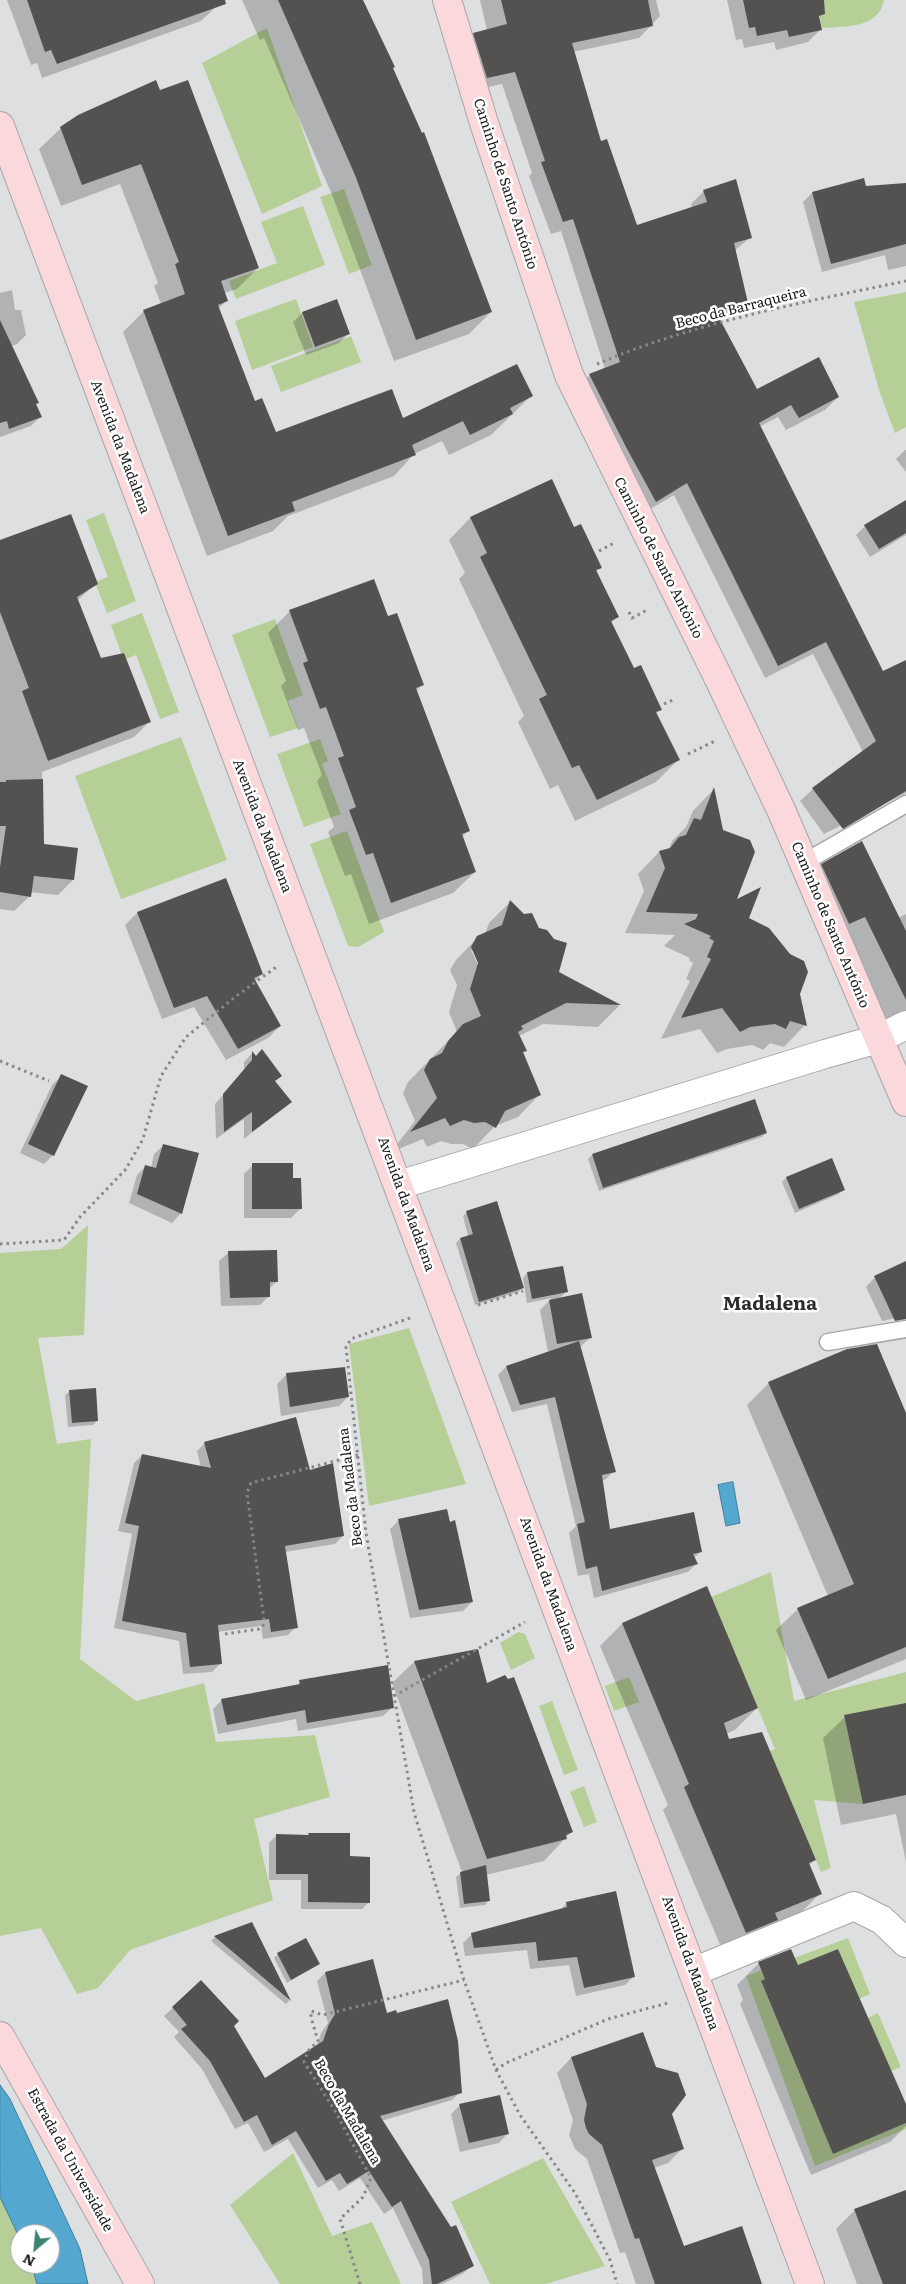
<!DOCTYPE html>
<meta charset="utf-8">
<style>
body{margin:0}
#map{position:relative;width:906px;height:2284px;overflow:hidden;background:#dedfe1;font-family:Literata,serif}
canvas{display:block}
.north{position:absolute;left:10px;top:2224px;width:50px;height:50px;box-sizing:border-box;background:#fff;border:1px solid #a3a3a4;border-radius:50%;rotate:208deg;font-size:14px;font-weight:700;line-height:20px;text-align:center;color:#1a1a1b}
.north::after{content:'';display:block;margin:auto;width:18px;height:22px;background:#3f8273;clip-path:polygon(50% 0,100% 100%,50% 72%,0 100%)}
</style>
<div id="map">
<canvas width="906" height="2284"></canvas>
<div class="north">N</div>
</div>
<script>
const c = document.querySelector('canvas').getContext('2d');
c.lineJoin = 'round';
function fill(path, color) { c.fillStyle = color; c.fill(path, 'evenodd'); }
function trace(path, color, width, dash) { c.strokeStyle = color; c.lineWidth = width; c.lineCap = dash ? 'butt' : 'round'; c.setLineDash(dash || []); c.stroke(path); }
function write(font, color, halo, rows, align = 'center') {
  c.font = font + ' Literata,serif'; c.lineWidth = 5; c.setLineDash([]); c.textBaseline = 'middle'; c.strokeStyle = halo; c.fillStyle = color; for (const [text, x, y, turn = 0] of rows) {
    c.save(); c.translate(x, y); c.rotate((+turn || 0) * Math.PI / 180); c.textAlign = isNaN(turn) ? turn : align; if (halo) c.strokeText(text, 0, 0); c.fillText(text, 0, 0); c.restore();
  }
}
fill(new Path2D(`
 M 816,0 L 884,0 C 879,29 844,26 822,28 Z
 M 267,28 L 322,186 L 262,214 L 202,63 Z
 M 344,189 L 372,265 L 349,274 L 320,197 Z
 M 303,206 L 325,265 L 236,299 L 229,281 L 277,263 L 261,222 Z
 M 906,292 L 906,427 L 895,433 L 880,393 L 854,302 Z
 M 296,299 L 313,347 L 252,370 L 235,321 Z
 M 351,336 L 361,362 L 281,392 L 271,366 Z
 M 104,513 L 136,601 L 107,613 L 96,585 L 97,581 L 108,577 L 86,520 Z
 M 142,613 L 179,712 L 160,719 L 136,655 L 126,659 L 124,653 L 121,653 L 111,625 Z
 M 275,619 L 303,695 L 288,701 L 298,728 L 270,737 L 232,635 Z
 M 181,737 L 227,860 L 121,899 L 75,776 Z
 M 320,739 L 328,761 L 322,764 L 341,814 L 304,827 L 277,754 Z
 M 347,831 L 384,932 L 358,947 L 348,946 L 310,844 Z
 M 88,1225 L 84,1335 L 38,1338 L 57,1444 L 91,1439 L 80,1659 L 136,1701 L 204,1683 L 216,1742 L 315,1735 L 330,1797 L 254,1819 L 273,1900 L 130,1950 L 98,1988 L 77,1994 L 41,1928 L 0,1936 L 0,1253 L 61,1249 Z
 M 409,1328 L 466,1484 L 369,1506 L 349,1344 Z
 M 771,1572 L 794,1701 L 906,1672 L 906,1703 L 844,1716 L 863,1804 L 814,1800 L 831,1868 L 821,1872 L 770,1751 L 775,1749 L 711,1597 Z
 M 518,1632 L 525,1634 L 535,1658 L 511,1670 L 500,1643 Z
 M 629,1677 L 639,1702 L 614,1711 L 605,1686 Z
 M 552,1701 L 578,1770 L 564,1775 L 539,1706 Z
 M 584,1786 L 597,1822 L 584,1827 L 570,1792 Z
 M 848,1938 L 870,1994 L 859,1999 L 838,1949 L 761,1982 L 833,2154 L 906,2123 L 906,2129 L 815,2166 L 746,1976 Z
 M 878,2013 L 901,2067 L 891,2071 L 867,2018 Z
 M 293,2153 L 332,2236 L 372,2222 L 401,2284 L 280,2284 L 230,2205 Z
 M 543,2158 L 605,2266 L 546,2284 L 490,2284 L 451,2202 Z
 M 0,2197 L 20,2239 L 20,2264 L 31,2264 L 37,2284 L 0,2284 Z`), '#b6cf97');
const water = new Path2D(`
 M 733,1482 L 740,1523 L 726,1526 L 718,1485 Z
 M 0,2085 L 10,2099 L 80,2249 L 88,2284 L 37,2284 L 31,2264 L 50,2264 L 50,2234 L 20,2234 L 20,2239 L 0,2197 Z`);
fill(water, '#54a7cf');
trace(water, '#437d99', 1);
fill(new Path2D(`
 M 7,0 L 213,0 L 216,7 L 201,21 L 42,78 L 37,63 L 31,65 Z
 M 242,0 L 362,0 L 491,312 L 469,334 L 394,361 L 333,197 L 264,38 L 260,40 Z
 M 480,0 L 656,0 L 660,16 L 639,38 L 573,52 L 601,143 L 636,227 L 692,208 L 691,204 L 704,191 L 751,237 L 734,251 L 747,303 L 734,316 L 719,320 L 757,390 L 838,397 L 825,410 L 786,430 L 778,417 L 759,427 L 883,673 L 906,661 L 906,793 L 824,834 L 800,801 L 813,789 L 863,752 L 813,654 L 765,678 L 674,495 L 642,514 L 577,387 L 590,375 L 605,369 L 561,231 L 551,234 L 529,176 L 532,173 L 502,84 L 474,90 L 461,47 L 474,34 L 487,30 Z
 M 727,0 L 815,0 L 821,29 L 808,42 L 776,50 L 774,42 L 744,48 L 742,39 L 736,40 Z
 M 155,82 L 258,268 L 237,289 L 224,293 L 227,300 L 218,309 L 254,403 L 275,433 L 402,420 L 531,396 L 491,435 L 449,455 L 442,441 L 414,454 L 394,476 L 288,516 L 273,531 L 207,556 L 123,332 L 144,311 L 161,304 L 154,286 L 158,283 L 120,184 L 61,206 L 39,149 L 61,128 Z
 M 906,184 L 906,266 L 888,270 L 885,255 L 822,272 L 803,202 L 812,193 Z
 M 12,290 L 15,310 L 21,310 L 26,335 L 17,344 L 11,346 L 40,417 L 31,426 L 0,437 L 0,293 Z
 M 336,300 L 348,334 L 339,343 L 306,355 L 293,322 L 302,313 Z
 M 905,450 L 906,450 L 906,472 L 896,459 Z
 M 551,481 L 573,529 L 600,568 L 596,572 L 617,617 L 611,623 L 634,670 L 660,709 L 656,714 L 678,760 L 656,782 L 575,821 L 558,785 L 550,789 L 518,722 L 524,716 L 459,579 L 465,573 L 449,540 L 470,518 Z
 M 906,501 L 906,535 L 870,557 L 856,535 L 865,526 Z
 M 0,541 L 96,583 L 77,601 L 100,660 L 149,722 L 134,737 L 42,772 L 43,845 L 73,880 L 58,895 L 30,892 L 30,896 L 14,911 L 0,909 Z
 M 290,611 L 387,617 L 423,684 L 416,691 L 468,831 L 462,837 L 475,872 L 453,893 L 369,924 L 351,874 L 345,876 L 328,832 L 334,827 L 317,781 L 322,775 L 304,728 L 298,730 L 281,686 L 286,681 L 268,633 Z
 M 713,790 L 735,901 L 798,994 L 805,1025 L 784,1047 L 770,1043 L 763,1050 L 752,1045 L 727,1049 L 717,1053 L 700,1029 L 661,1039 L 690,981 L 686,979 L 693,963 L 689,960 L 690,958 L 664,946 L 675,935 L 625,933 L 644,891 L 638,874 L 659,852 L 669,849 L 672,841 L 686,827 L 693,811 Z
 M 822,865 L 898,918 L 906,914 L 906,1011 L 887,1021 L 845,936 L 802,885 Z
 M 510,902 L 557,973 L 619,1006 L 598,1027 L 543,1024 L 519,1036 L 525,1050 L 522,1054 L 539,1095 L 518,1117 L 495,1126 L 473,1149 L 463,1144 L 451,1144 L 441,1141 L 427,1147 L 423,1139 L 391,1152 L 415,1121 L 403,1093 L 408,1082 L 457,1032 L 449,1012 L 457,985 L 450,970 L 456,960 L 478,937 L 485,934 L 489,923 ZM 471,950 L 474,950 L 482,968 L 480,969 Z
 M 137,913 L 262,974 L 254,982 L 280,1026 L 268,1038 L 226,1060 L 194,1007 L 162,1019 L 125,925 Z
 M 252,1053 L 281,1075 L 274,1082 L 290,1102 L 244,1139 L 244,1119 L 216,1139 L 215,1104 L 244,1071 L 244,1062 Z
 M 62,1076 L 53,1155 L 44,1164 L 20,1153 L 52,1085 Z
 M 766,1133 L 762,1137 L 599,1191 L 588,1159 L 592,1155 Z
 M 164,1145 L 181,1213 L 172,1223 L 129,1203 L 137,1175 L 146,1166 L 151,1168 L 154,1154 Z
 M 831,1159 L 844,1189 L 839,1194 L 795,1213 L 782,1182 L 786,1178 Z
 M 253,1165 L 292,1179 L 300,1209 L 291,1218 L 244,1218 L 244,1174 Z
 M 467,1212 L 523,1288 L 518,1292 L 475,1305 L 456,1243 L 460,1239 L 468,1236 L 463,1216 Z
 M 229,1252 L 277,1281 L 269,1289 L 269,1296 L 260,1305 L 221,1306 L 219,1261 Z
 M 906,1262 L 906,1316 L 882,1321 L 866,1287 L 875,1277 Z
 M 562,1267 L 566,1292 L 559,1299 L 590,1338 L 580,1347 L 614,1471 L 606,1479 L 602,1481 L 609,1530 L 701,1551 L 694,1558 L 696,1564 L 688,1572 L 594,1598 L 589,1574 L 578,1576 L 569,1533 L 576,1526 L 547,1404 L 512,1412 L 498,1375 L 506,1367 L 548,1352 L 540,1310 L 552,1298 L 527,1303 L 523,1278 L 527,1273 Z
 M 344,1368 L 348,1397 L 339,1406 L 281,1416 L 277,1384 L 286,1375 Z
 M 769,1383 L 906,1416 L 906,1659 L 806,1700 L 776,1630 L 798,1609 L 828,1596 L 747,1405 Z
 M 70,1391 L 97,1421 L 93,1425 L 68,1427 L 65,1395 Z
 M 205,1443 L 309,1471 L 343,1536 L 335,1544 L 285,1552 L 296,1627 L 288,1635 L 263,1639 L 261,1626 L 217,1632 L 221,1663 L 212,1672 L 183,1674 L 179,1641 L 114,1628 L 132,1534 L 118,1531 L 134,1463 L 142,1455 L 201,1468 L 197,1451 Z
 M 399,1520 L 449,1523 L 472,1602 L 463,1611 L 410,1618 L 390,1529 Z
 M 706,1587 L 757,1708 L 735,1730 L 726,1734 L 728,1741 L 815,1859 L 809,1866 L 820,1894 L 798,1915 L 724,1954 L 663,1810 L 668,1805 L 600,1646 L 622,1624 Z
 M 477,1651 L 486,1685 L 571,1832 L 544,1861 L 486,1875 L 489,1900 L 485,1905 L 460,1908 L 456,1877 L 462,1872 L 392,1683 L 414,1662 Z
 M 300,1682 L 393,1707 L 383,1716 L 298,1731 L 296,1719 L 218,1734 L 213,1709 L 222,1700 L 296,1686 Z
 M 906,1704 L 906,1862 L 896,1814 L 841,1825 L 823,1738 L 845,1717 Z
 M 348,1834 L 349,1857 L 369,1902 L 362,1909 L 301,1909 L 301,1880 L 269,1880 L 269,1843 L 276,1836 Z
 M 567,1903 L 634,1976 L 625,1985 L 576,1996 L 569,1965 L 530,1969 L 527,1950 L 465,1956 L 463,1943 L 472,1934 L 559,1911 Z
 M 251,1923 L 289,2001 L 286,2004 L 211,1941 L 215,1937 Z
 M 278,1954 L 318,1964 L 287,1983 L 274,1958 Z
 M 759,1963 L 798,1967 L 906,2108 L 906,2126 L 890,2142 L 811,2175 L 740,2004 L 743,2000 L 737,1985 Z
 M 325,1973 L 386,2014 L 460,2092 L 452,2100 L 381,2121 L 472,2265 L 464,2273 L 443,2284 L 423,2284 L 422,2269 L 393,2208 L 384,2214 L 360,2178 L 339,2191 L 332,2180 L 318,2188 L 288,2139 L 264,2152 L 248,2123 L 235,2129 L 202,2069 L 174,2037 L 179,2032 L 164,2016 L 201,1982 L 232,2026 L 264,2080 L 305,2083 L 321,2033 L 328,2023 L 317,1981 Z
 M 571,2058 L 670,2114 L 682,2149 L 668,2163 L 654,2168 L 683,2247 L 761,2284 L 636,2284 L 625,2252 L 620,2253 L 587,2159 L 575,2149 L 569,2135 L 573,2120 L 557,2073 Z
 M 460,2105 L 508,2133 L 499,2143 L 460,2152 L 451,2114 Z
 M 906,2191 L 906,2284 L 857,2284 L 836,2229 L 855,2210 Z`), '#0003');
fill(new Path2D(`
 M 27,0 L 225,0 L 226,4 L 57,64 L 51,50 L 45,52 Z
 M 278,0 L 363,0 L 395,67 L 393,68 L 422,133 L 424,132 L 492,312 L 416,340 L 355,175 Z
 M 501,0 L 648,0 L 653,26 L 572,43 L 601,141 L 607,139 L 637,225 L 707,202 L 703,190 L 736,179 L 752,238 L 734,243 L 748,303 L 716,312 L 757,389 L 819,357 L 839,397 L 799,418 L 791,405 L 759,423 L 883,671 L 906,660 L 906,791 L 843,829 L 812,788 L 876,741 L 826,642 L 778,666 L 687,483 L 656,502 L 626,447 L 589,374 L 620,362 L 573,219 L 563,222 L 541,162 L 545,161 L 515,72 L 487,78 L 473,33 L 507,24 Z
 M 743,0 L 824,0 L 825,14 L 819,16 L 822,30 L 789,37 L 787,30 L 757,36 L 755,27 L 749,28 Z
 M 156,80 L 160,90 L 188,80 L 259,268 L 221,281 L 228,301 L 218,305 L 255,401 L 262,398 L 276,432 L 392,389 L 403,418 L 517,364 L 533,396 L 510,408 L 513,414 L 470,435 L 463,421 L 412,445 L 416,455 L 292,502 L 295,511 L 228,536 L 143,310 L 185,294 L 175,264 L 179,262 L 141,164 L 82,185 L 60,127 L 78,115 Z
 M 864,178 L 866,186 L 906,183 L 906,244 L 831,264 L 812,192 Z
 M 337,299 L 350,334 L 315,347 L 302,312 Z
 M 0,320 L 39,403 L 36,404 L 42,417 L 9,429 L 7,421 L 0,423 Z
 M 552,479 L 574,527 L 581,524 L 602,568 L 596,570 L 619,617 L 611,621 L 634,668 L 641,665 L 662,710 L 656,712 L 680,760 L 597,800 L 579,765 L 572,768 L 539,699 L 547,695 L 480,557 L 487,553 L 470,517 Z
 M 906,500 L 906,533 L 879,549 L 864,525 Z
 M 71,514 L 98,584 L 77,597 L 101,658 L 124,653 L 151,722 L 48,761 L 22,691 L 29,688 L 0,612 L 0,540 Z
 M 374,579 L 388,616 L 397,613 L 424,685 L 416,688 L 470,831 L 462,834 L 476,872 L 391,903 L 373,853 L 366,855 L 349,810 L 356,807 L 338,758 L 344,756 L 326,707 L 320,709 L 303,663 L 308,661 L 289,610 Z
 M 43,779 L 44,844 L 78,848 L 74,880 L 34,876 L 31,897 L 0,892 L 0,867 L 6,826 L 0,826 L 0,782 L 6,782 L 6,780 Z
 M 714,787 L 723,830 L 750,840 L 755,852 L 737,899 L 761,887 L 749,918 L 769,928 L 790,954 L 804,961 L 808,972 L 800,994 L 807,1026 L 790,1021 L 786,1029 L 775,1024 L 750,1027 L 740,1032 L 722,1008 L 681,1018 L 711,959 L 707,957 L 714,941 L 709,938 L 711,936 L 684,924 L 696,919 L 698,914 L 646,912 L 665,868 L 659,851 L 670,848 L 679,837 L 686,835 L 694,818 L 701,820 Z
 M 862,841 L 906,931 L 906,1000 L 865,917 L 849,924 L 821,864 Z
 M 226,878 L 263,974 L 254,978 L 281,1026 L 238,1049 L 207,996 L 174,1008 L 137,912 Z
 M 510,900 L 524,914 L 532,913 L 539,928 L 547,930 L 554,939 L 567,943 L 559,972 L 621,1005 L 566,1003 L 521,1026 L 523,1029 L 518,1032 L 527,1051 L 523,1052 L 541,1095 L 505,1111 L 496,1128 L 485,1122 L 474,1123 L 464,1120 L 450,1126 L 445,1118 L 410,1132 L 437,1098 L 424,1070 L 430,1059 L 442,1053 L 448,1041 L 463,1024 L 481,1016 L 470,989 L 478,963 L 471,947 L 477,936 L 502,925 Z
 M 262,1049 L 282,1076 L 275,1081 L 292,1102 L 252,1132 L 252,1112 L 224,1132 L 223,1094 L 252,1060 L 252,1051 L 256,1056 Z
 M 61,1074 L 88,1086 L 54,1156 L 28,1144 Z
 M 755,1099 L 767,1133 L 603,1188 L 592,1154 Z
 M 163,1144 L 199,1153 L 182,1214 L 137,1194 L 145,1165 L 156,1168 Z
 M 832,1158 L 845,1190 L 799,1209 L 786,1177 Z
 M 252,1163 L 293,1163 L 293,1178 L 301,1178 L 302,1209 L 252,1209 Z
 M 497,1201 L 524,1288 L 479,1302 L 460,1238 L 473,1234 L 466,1211 Z
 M 277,1250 L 278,1282 L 270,1282 L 270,1297 L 230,1298 L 228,1251 Z
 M 906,1261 L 906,1319 L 895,1321 L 874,1276 Z
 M 563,1266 L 568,1292 L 532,1299 L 527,1272 Z
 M 582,1293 L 592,1338 L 557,1344 L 549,1300 Z
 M 579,1341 L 616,1472 L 602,1475 L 610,1529 L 694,1512 L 702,1552 L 693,1554 L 698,1564 L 602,1591 L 597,1566 L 586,1569 L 577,1524 L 585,1522 L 555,1397 L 520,1405 L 506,1366 Z
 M 877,1344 L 906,1413 L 906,1647 L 828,1679 L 797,1608 L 854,1584 L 768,1382 L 847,1349 Z
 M 345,1367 L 349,1397 L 290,1407 L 286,1373 Z
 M 96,1388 L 98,1421 L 72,1423 L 69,1390 Z
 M 296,1417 L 310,1470 L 333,1463 L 344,1536 L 285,1546 L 298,1628 L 271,1632 L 269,1619 L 218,1625 L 222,1664 L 190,1667 L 186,1633 L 122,1621 L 139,1526 L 125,1523 L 142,1454 L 211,1468 L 204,1442 Z
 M 447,1509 L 450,1522 L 455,1520 L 473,1602 L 419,1610 L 398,1519 Z
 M 707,1586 L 758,1708 L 724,1723 L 729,1739 L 762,1732 L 816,1860 L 809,1863 L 822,1894 L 775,1913 L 778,1920 L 746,1933 L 684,1787 L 689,1784 L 622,1623 Z
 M 478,1649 L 487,1683 L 505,1675 L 508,1679 L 514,1677 L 573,1832 L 566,1835 L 567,1839 L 487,1859 L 414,1661 Z
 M 388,1665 L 394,1708 L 307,1723 L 305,1710 L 227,1725 L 221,1699 L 300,1684 L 299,1680 Z
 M 906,1703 L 906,1795 L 863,1804 L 844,1715 Z
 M 308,1833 L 350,1833 L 350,1856 L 370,1857 L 370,1903 L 308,1902 L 308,1874 L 276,1874 L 276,1834 L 309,1835 Z
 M 486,1865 L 490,1901 L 464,1904 L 460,1872 Z
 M 616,1891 L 635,1977 L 584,1988 L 577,1957 L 538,1961 L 536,1942 L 474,1948 L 471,1933 L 567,1907 L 566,1902 Z
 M 252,1922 L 291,2001 L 214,1936 Z
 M 306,1938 L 320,1964 L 291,1980 L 277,1953 Z
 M 791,1949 L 798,1965 L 838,1949 L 906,2104 L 906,2123 L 833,2154 L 761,1981 L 765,1979 L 758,1962 Z
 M 373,1959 L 387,2013 L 396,2010 L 397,2013 L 448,1999 L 458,2041 L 462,2093 L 380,2116 L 451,2227 L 456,2225 L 474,2266 L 437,2284 L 432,2284 L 429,2260 L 401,2201 L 392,2207 L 369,2171 L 347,2184 L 340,2173 L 326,2181 L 296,2131 L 272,2145 L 257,2115 L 244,2122 L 210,2061 L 181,2029 L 187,2025 L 172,2007 L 201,1980 L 239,2021 L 234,2026 L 265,2078 L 323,2041 L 329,2024 L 335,2014 L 325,1972 Z
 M 643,2032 L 656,2067 L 678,2073 L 686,2095 L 672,2114 L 684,2149 L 652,2160 L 684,2246 L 742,2226 L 762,2284 L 655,2284 L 639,2238 L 635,2239 L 602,2145 L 589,2134 L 586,2128 L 584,2120 L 587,2104 L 571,2057 Z
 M 500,2095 L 509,2134 L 469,2143 L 459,2104 Z
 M 906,2190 L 906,2284 L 883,2284 L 854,2209 Z`), '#545251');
const lane = new Path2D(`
 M 803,863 L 906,804
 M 828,1342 L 906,1329`);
const street = new Path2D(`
 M 399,1185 L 825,1054 L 878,1039 L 906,1025
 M 693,1972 L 854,1906 L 882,1920 L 906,1943`);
const secondary = new Path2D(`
 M 447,0 L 484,123 L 569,375 L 719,679 L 782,812 L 906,1102
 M 0,126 L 810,2284
 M 0,2036 L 140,2284`);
trace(lane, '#a6a6a8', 19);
trace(street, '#a6a6a8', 30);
trace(secondary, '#a6a6a8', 30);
trace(new Path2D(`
 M 597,364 C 693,323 804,302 906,281
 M 599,551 L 616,542
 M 629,612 L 632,618 L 649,609
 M 664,704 L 675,699
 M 688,754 L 715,741
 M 0,1061 L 49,1081
 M 0,1244 L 64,1240 L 80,1217 L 126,1169 L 143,1139 L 161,1076 L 186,1037 L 235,997 L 279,965
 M 478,1305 L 523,1291
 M 410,1318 L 351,1339 L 346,1347 L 366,1533 L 414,1812 L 464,1980 L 496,2070 L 520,2115 L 575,2193 L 610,2260 L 617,2284
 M 225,1634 L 259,1629 L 263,1626 L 264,1620 L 247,1493 L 251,1483 L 358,1455
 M 394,1696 L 525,1622
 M 496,2070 L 506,2063 L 608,2019 L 668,2003
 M 360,2284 L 340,2219 L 363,2197 L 371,2178 L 335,2111 L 304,2062 L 308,2051 L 318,2041 L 311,2017 L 311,2011 L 323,2015 L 464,1980`), '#878789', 3, [2.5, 4]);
trace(lane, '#fff', 16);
trace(street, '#fff', 28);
trace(secondary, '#fbd8dc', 28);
write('14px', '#1a1a1b', '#fff', [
 ["Caminho de Santo António",505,184,72],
 ["Beco da Barraqueira",741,308,-14],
 ["Avenida da Madalena",120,447,69],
 ["Caminho de Santo António",658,558,63],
 ["Avenida da Madalena",262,826,69],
 ["Caminho de Santo António",830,925,67],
 ["Avenida da Madalena",406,1204,70],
 ["Beco da Madalena",351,1487,-97],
 ["Avenida da Madalena",548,1584,70],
 ["Avenida da Madalena",690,1963,70],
 ["Beco da Madalena",347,2112,60],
 ["Estrada da Universidade",70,2160,61]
]);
write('bold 19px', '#2b2c2d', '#fff', [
 ["Madalena",770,1304]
]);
</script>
